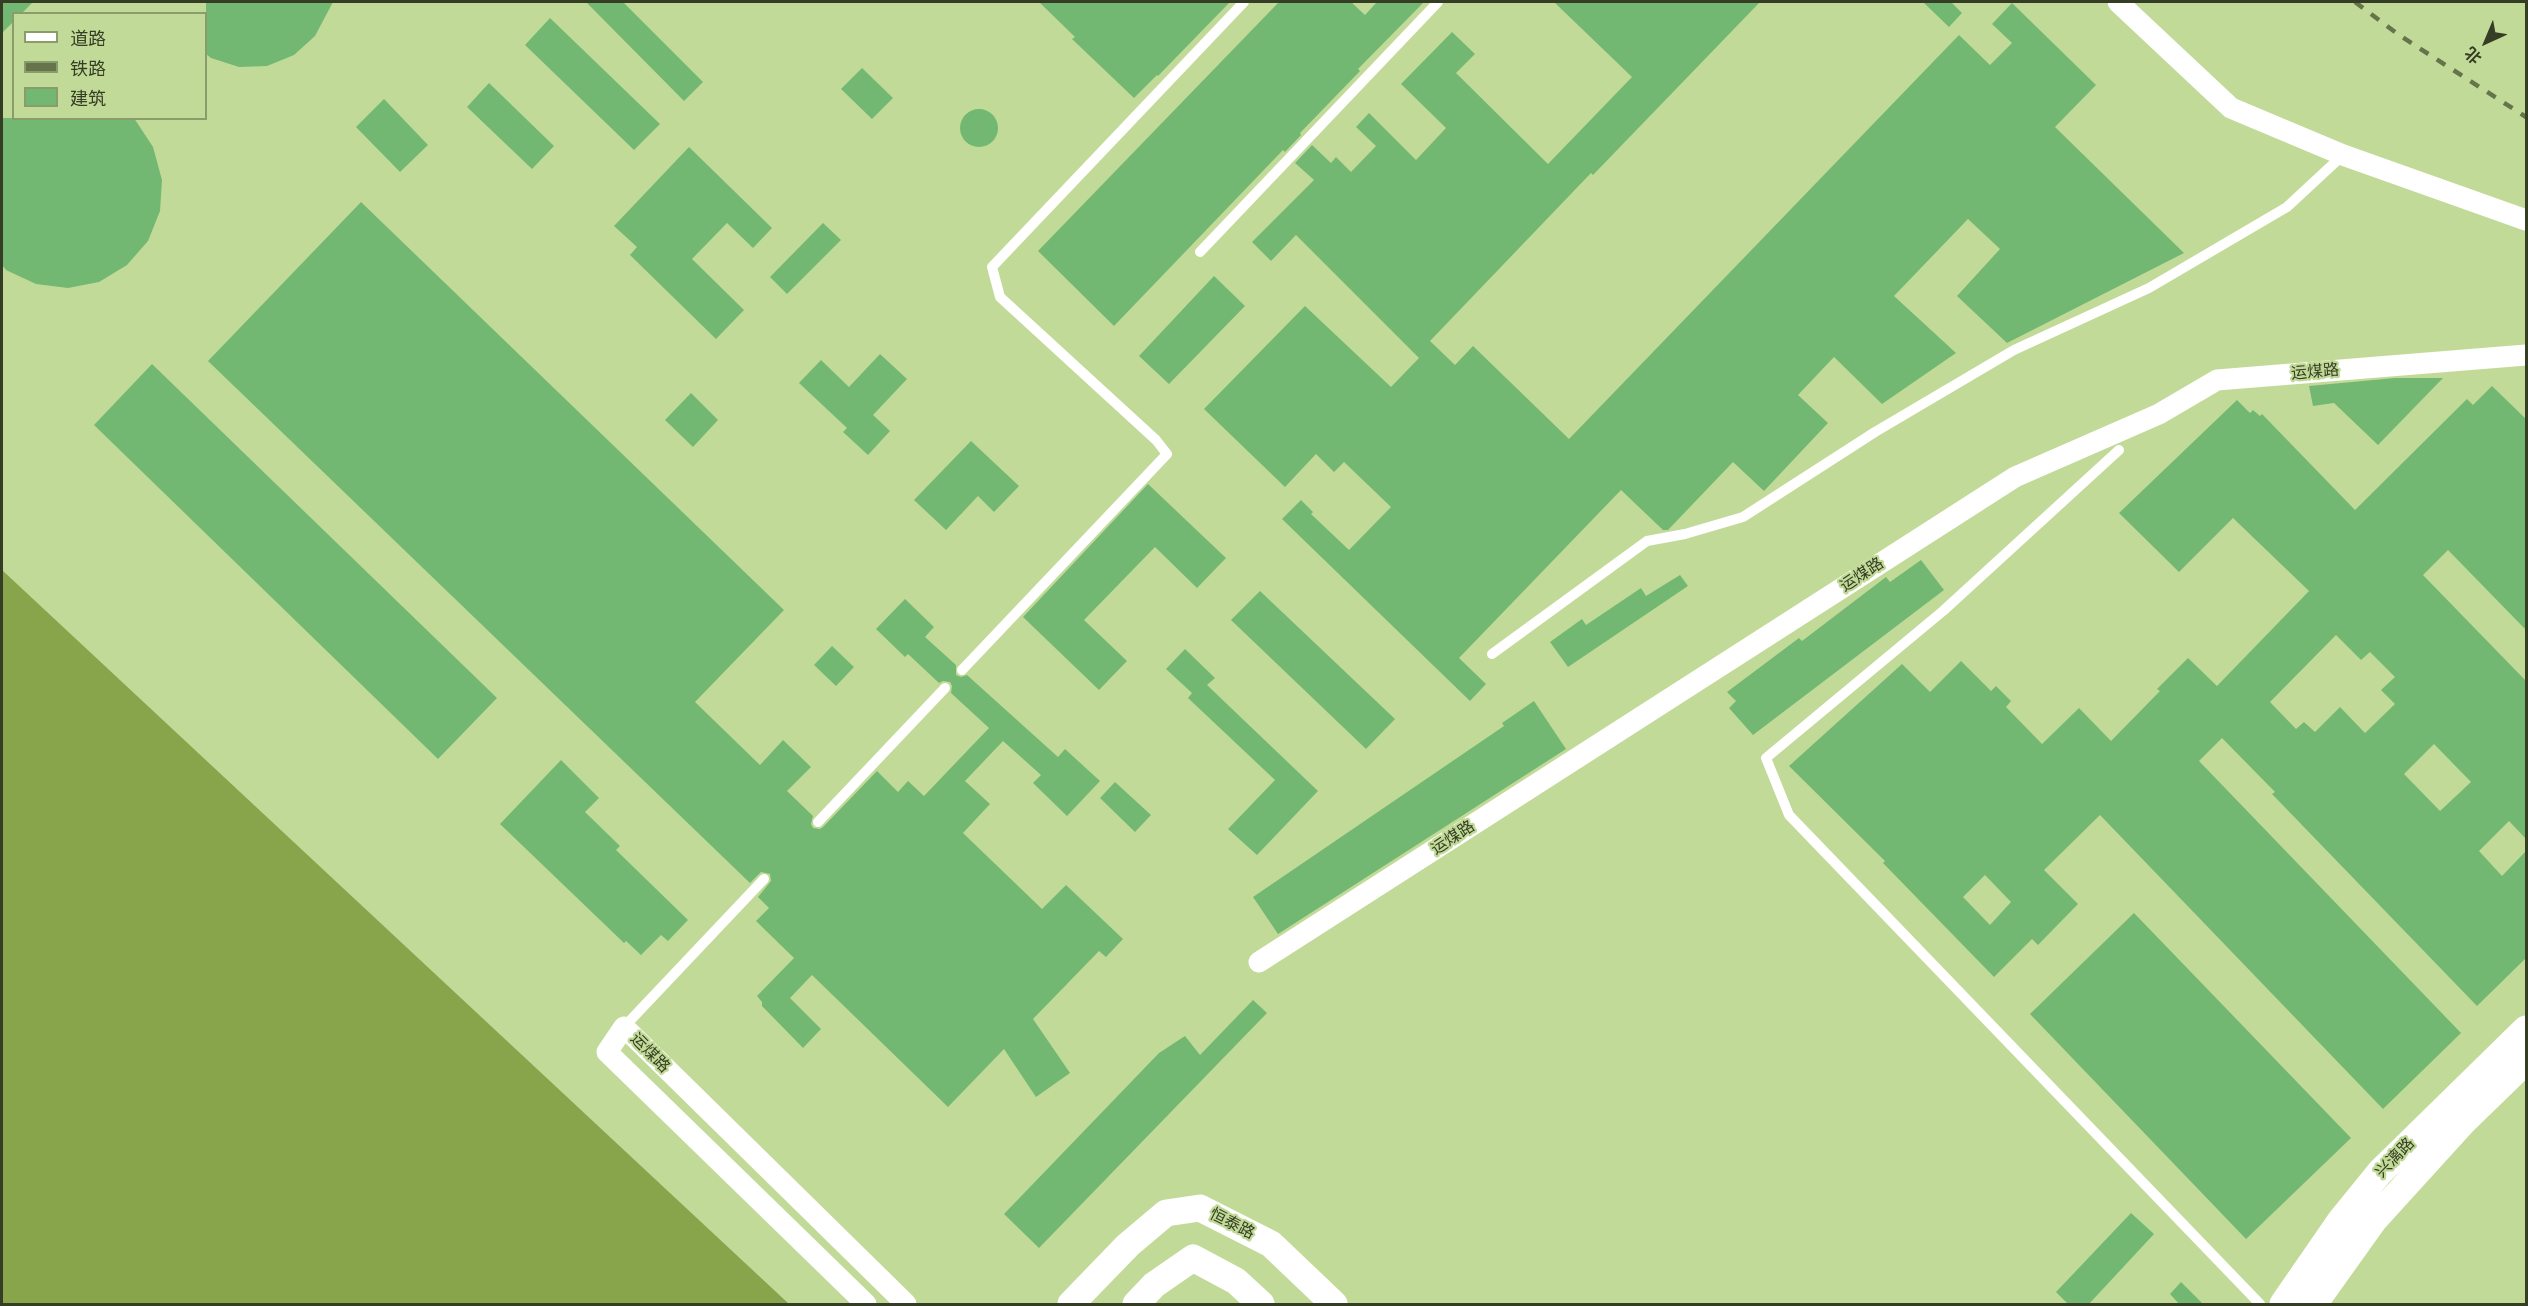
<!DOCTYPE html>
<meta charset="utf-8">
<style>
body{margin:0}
#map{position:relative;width:2528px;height:1306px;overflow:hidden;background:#c2da98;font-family:Montserrat,"Noto Sans SC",sans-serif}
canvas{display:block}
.frame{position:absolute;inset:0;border:3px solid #353e24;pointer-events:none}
.legend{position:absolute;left:12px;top:12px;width:195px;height:108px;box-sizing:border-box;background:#c2da98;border:2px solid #8a9c6a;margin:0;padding:8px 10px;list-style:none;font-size:18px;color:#353e24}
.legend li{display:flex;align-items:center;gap:12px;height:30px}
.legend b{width:30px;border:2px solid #8a9c6a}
.north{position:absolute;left:2456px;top:12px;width:60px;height:60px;-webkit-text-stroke:4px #c2da98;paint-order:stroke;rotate:224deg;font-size:16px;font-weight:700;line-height:24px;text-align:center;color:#353e24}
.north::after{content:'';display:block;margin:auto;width:21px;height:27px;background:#353e24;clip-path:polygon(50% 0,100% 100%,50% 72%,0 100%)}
</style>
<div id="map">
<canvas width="2528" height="1306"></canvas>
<div class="frame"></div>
<ul class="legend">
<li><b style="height:8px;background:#fff"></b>道路</li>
<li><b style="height:8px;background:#66744c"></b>铁路</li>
<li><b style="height:16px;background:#72b872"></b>建筑</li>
</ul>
<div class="north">北</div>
</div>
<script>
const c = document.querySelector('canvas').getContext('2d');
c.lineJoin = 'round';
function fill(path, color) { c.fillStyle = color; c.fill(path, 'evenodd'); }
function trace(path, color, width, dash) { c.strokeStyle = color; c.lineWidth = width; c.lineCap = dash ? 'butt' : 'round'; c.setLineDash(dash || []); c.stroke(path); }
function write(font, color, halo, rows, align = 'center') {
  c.font = font + ' Montserrat,"Noto Sans SC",sans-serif'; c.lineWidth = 4.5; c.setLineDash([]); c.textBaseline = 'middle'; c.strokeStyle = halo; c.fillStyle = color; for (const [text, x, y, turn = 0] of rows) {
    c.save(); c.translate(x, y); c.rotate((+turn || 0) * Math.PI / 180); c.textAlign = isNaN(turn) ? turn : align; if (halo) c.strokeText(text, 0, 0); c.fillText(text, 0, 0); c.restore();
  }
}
fill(new Path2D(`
 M 2,570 L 789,1304 L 2,1304 Z`), '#88a54b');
fill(new Path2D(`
 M 2,2 L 33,2 L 21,14 L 14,14 L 14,21 L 2,33 Z
 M 206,2 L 333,2 L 315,36 L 294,55 L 267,66 L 239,67 L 211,58 L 206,54 Z
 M 586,2 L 623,2 L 703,82 L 684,101 Z
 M 1039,2 L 1230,2 L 1158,76 L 1157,75 L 1134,98 L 1072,39 L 1075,37 Z
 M 1279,2 L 1351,2 L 1365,15 L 1377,2 L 1424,2 L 1358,69 L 1360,71 L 1300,133 L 1301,135 L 1285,152 L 1283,150 L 1114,326 L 1038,251 Z
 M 1554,2 L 1760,2 L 1593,175 L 1591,173 L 1430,341 L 1455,365 L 1473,346 L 1569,439 L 1959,35 L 1990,65 L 2012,43 L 1992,24 L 2012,3 L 2096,85 L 2055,127 L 2184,253 L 2007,343 L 1957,296 L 2000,249 L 1968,219 L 1894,296 L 1956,353 L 1882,404 L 1834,357 L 1798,395 L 1828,423 L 1764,491 L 1733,462 L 1668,530 L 1663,530 L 1621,490 L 1459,658 L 1486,684 L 1470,701 L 1282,519 L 1301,500 L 1313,512 L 1311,514 L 1349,550 L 1391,507 L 1344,462 L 1334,472 L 1316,454 L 1285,487 L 1204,409 L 1305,306 L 1391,387 L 1419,358 L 1296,235 L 1271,261 L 1252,242 L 1314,180 L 1295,163 L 1312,145 L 1331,163 L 1336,157 L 1351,172 L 1376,146 L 1356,127 L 1369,113 L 1416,160 L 1446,128 L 1401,84 L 1452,32 L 1475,54 L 1456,73 L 1548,164 L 1632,77 Z
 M 1923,2 L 1951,2 L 1962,13 L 1949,27 Z
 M 550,18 L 660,124 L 634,150 L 525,45 Z
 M 862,68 L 893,98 L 872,119 L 841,89 Z
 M 489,83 L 554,146 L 532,169 L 467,107 Z
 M 384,99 L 428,145 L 400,172 L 356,127 Z
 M960 128a19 19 0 1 1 38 0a19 19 0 1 1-38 0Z
 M 2,118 L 134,118 L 153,147 L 162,180 L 160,211 L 148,241 L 127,265 L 99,282 L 68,288 L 36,284 L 6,270 L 2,265 Z
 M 689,147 L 772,228 L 753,248 L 727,223 L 692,259 L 744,310 L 716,339 L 630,255 L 637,247 L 614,226 Z
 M 361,202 L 784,610 L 695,702 L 760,765 L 783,740 L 811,767 L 787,791 L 813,816 L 811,824 L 813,828 L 820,829 L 823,827 L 877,771 L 898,792 L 908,781 L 924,796 L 989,728 L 951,693 L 952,686 L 950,682 L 943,681 L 939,683 L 908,654 L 905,657 L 876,629 L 905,599 L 934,627 L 925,637 L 956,665 L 956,675 L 961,677 L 967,675 L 1058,757 L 1065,749 L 1100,781 L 1067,816 L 1033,783 L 1041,775 L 1003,741 L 965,781 L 990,804 L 963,833 L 1042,909 L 1066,885 L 1123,939 L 1106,957 L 1099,951 L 1033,1019 L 1070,1073 L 1036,1097 L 1004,1049 L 948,1107 L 812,975 L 790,998 L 821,1029 L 803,1048 L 762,1006 L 762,1002 L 757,996 L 794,958 L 756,921 L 769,908 L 758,897 L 771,881 L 770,874 L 761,872 L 750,883 L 208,361 Z
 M 823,223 L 841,240 L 787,294 L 770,277 Z
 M 1214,276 L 1245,306 L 1169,384 L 1139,356 Z
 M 880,354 L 907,379 L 873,415 L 890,431 L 868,455 L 843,432 L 847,428 L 799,383 L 821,360 L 849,387 Z
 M 152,364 L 497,698 L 438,759 L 94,425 Z
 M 2395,378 L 2443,378 L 2378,445 L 2334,403 L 2313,406 L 2309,386 Z
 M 2492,386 L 2526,419 L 2526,630 L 2448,550 L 2423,575 L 2526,681 L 2526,839 L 2509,821 L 2479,851 L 2502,876 L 2526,851 L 2526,958 L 2477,1006 L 2272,794 L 2275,792 L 2222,738 L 2199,761 L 2461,1033 L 2383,1109 L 2100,815 L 2044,870 L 2078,904 L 2038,945 L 2032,939 L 1994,977 L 1883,863 L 1885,861 L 1789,766 L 1902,664 L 1930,692 L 1961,661 L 1991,691 L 1996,686 L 2011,701 L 2006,707 L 2042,744 L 2079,708 L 2111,741 L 2160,691 L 2157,689 L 2188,658 L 2217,686 L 2309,591 L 2233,518 L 2179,572 L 2119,513 L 2237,400 L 2250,413 L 2253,410 L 2260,416 L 2262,414 L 2355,510 L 2467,399 L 2473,405 ZM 2336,635 L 2361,660 L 2370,652 L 2395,677 L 2381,690 L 2395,704 L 2365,733 L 2340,707 L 2315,732 L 2304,722 L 2296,729 L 2270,702 ZM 2434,744 L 2471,782 L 2440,811 L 2404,774 ZM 1985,875 L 2011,902 L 1990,925 L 1963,897 Z
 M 691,393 L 718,420 L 693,447 L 665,420 Z
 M 971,441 L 1019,486 L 994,512 L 978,496 L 946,530 L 914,500 Z
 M 1148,484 L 1226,558 L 1197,588 L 1155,547 L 1084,620 L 1127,661 L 1099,690 L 1023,617 Z
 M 1921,560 L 1944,590 L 1753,735 L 1729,708 L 1736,701 L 1727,692 L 1799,638 L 1802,641 L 1886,577 L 1890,582 Z
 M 1680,575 L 1688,586 L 1568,667 L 1550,642 L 1582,619 L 1586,625 L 1641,588 L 1646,596 Z
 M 1260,591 L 1395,719 L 1366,749 L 1231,620 Z
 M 832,646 L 854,667 L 836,686 L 814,665 Z
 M 1185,649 L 1215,678 L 1207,685 L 1318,791 L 1257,855 L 1228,829 L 1275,780 L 1188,698 L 1192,693 L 1166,669 Z
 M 1534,701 L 1566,749 L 1278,934 L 1253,897 L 1504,726 L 1502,723 Z
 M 561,760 L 599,798 L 585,812 L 620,846 L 616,850 L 688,920 L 668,941 L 661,935 L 641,955 L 626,941 L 624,943 L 500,824 Z
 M 1115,782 L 1151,815 L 1135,832 L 1100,798 Z
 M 2134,913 L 2351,1138 L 2246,1239 L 2030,1014 Z
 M 1253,1000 L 1267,1013 L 1039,1248 L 1004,1214 L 1159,1053 L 1185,1036 L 1200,1055 Z
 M 2131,1213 L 2154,1234 L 2088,1305 L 2069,1305 L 2056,1292 Z
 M 2181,1282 L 2204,1305 L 2180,1305 L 2170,1294 Z`), '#72b872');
trace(new Path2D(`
 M 1200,252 L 1438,2
 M 2119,450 L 1943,611 L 1766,758 L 1789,815 L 2260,1304
 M 1492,654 L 1647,541 L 1685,534 L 1743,517 L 1875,432 L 2014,350 L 2149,288 L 2287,207 L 2343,155
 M 962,670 L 1167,454 L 1156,440 L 1000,297 L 992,267 L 1244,2
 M 818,822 L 945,688
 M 624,1027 L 764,879`), '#fff', 10);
trace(new Path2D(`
 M 2118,2 L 2231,108 L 2343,155 L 2526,220
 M 1259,962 L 2015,477 L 2159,414 L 2217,380 L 2526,355
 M 866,1304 L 607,1052 L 624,1027 L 906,1304`), '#fff', 21);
trace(new Path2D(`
 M 1071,1304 L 1128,1245 L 1166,1213 L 1200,1208 L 1271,1244 L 1334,1304
 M 1136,1304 L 1154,1285 L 1193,1258 L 1236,1281 L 1261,1304
 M 2283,1304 L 2341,1220 L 2380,1172 L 2526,1029
 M 2314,1304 L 2374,1220 L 2464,1121 L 2526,1061`), '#fff', 27);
trace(new Path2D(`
 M 2355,2 L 2399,35 L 2526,117`), '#66744c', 4.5, [10, 10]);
write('16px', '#353e24', '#c2da98', [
 ["运煤路",2315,372,-5],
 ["运煤路",1862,575,-33],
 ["运煤路",1453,838,-33],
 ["运煤路",650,1053,45],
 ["兴漓路",2395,1158,-46],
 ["恒泰路",1232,1224,27]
]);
</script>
